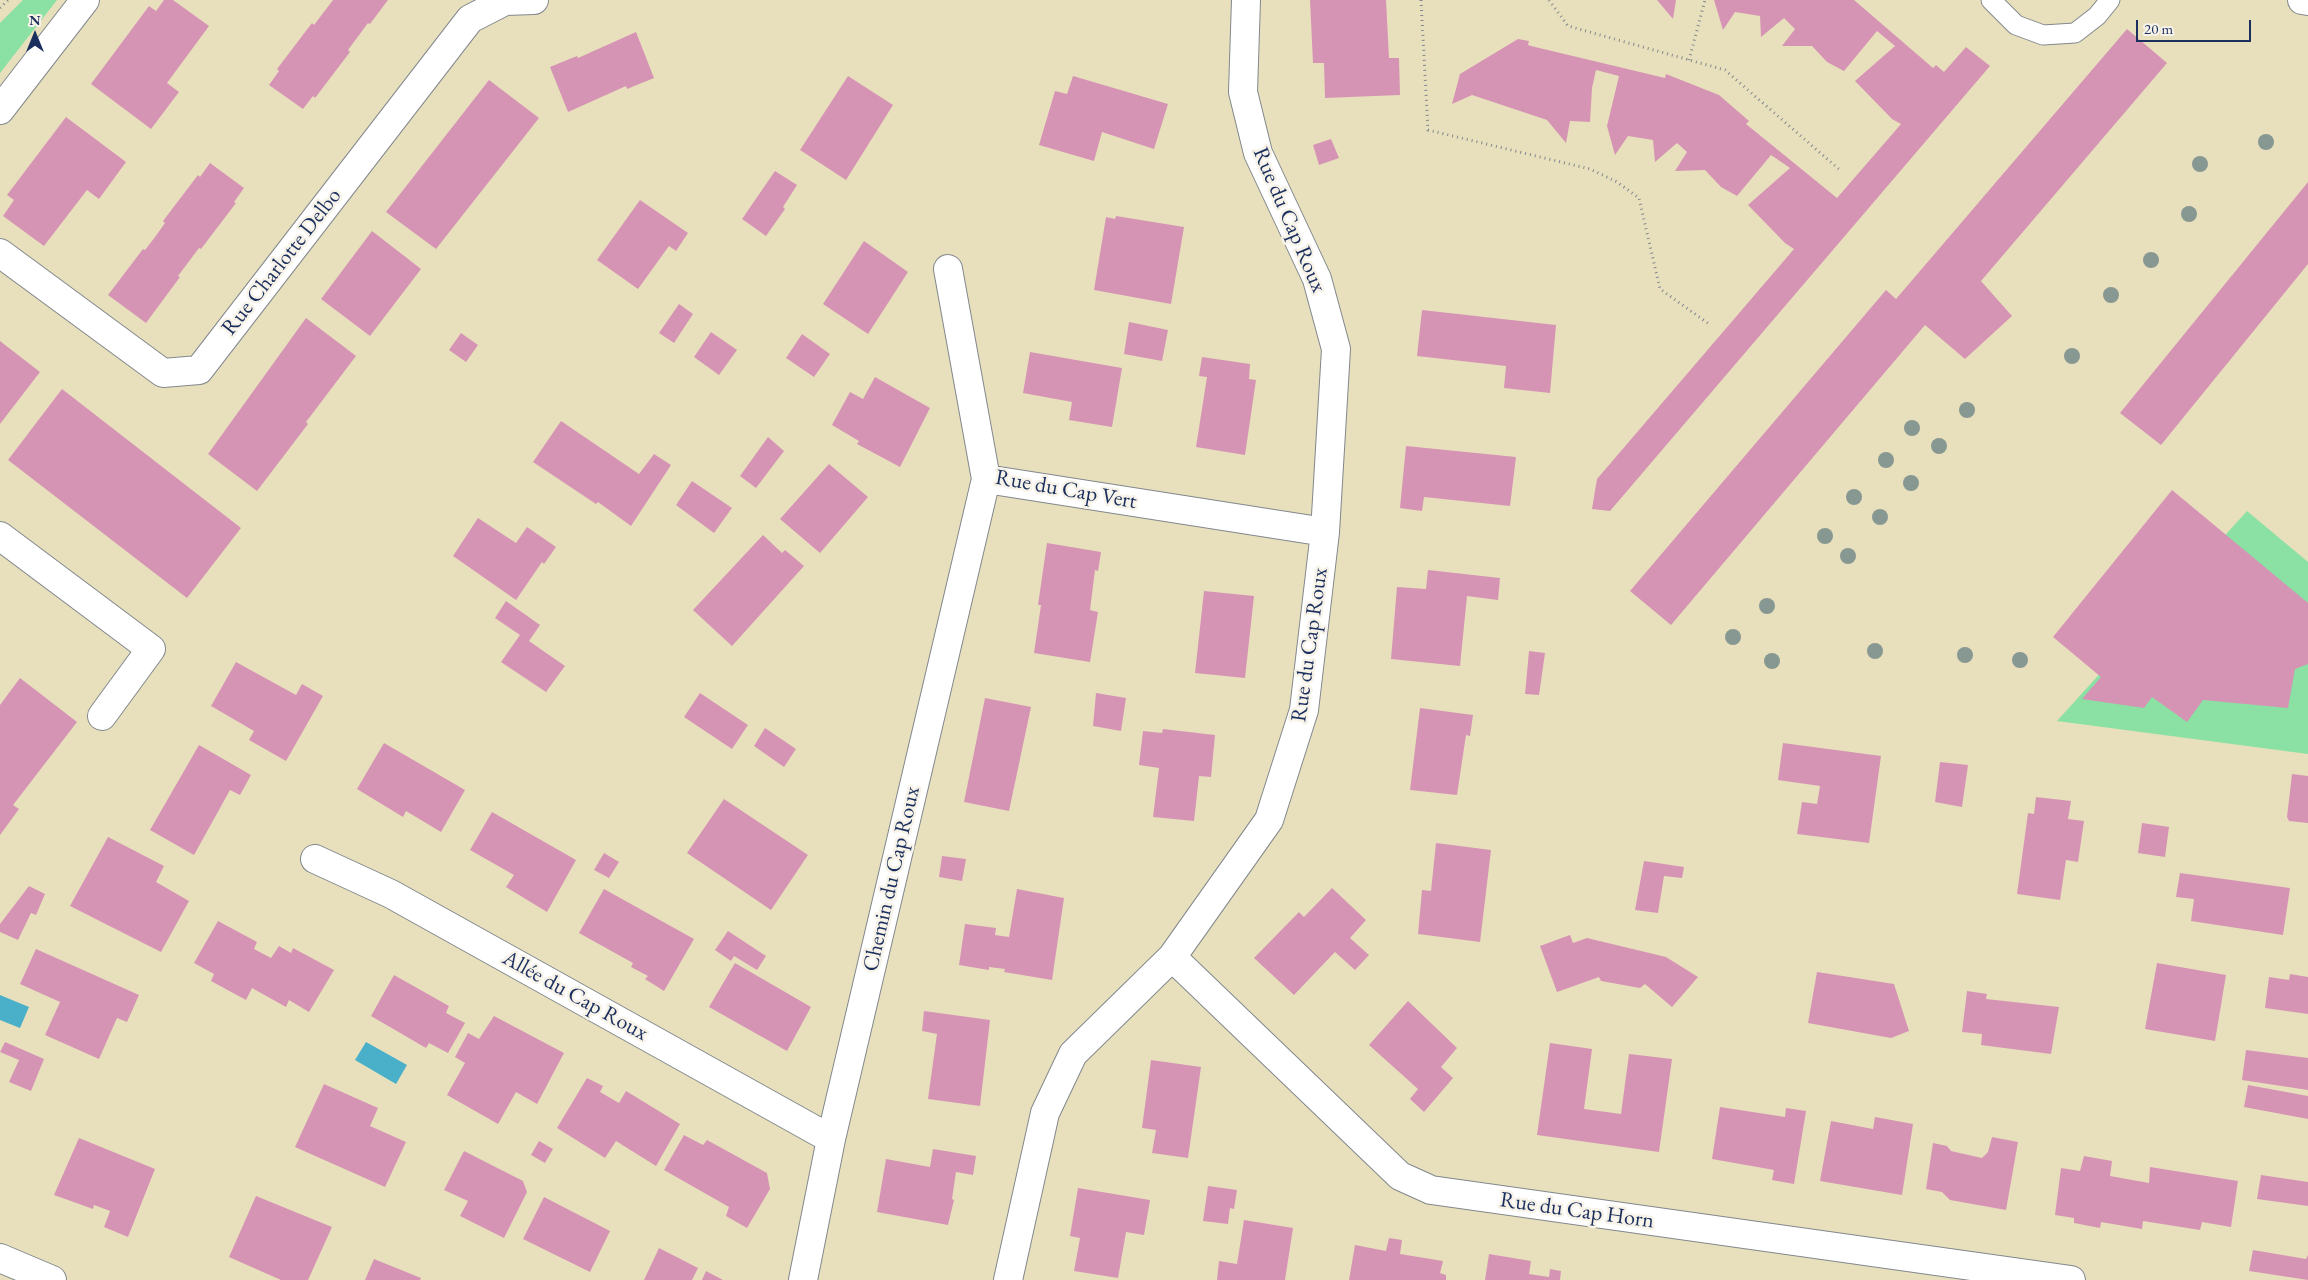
<!DOCTYPE html>
<meta charset="utf-8">
<style>
body{margin:0}
#map{position:relative;width:2308px;height:1280px;overflow:hidden;background:#e8e0bc;font-family:"EB Garamond",serif}
canvas{display:block}
.north{position:absolute;left:10px;top:10px;width:50px;height:50px;-webkit-text-stroke:4px #f7f3e8;paint-order:stroke;rotate:0deg;font-size:14px;font-weight:700;line-height:20px;text-align:center;color:#1b2f5e}
.north::after{content:'';display:block;margin:auto;width:18px;height:22px;background:#1b2f5e;clip-path:polygon(50% 0,100% 100%,50% 72%,0 100%)}
.scale{position:absolute;left:2136px;top:20px;width:115px;height:22px;box-sizing:border-box;border:2px solid #1b2f5e;border-top:0;padding-left:6px;font-size:15px;line-height:18px;white-space:nowrap;color:#1b2f5e;-webkit-text-stroke:4px #f7f3e8;paint-order:stroke}
</style>
<div id="map">
<canvas width="2308" height="1280"></canvas>
<div class="north">N</div>
<div class="scale">20 m</div>
</div>
<script>
const c = document.querySelector('canvas').getContext('2d');
c.lineJoin = 'round';
function fill(path, color) { c.fillStyle = color; c.fill(path, 'evenodd'); }
function trace(path, color, width, dash) { c.strokeStyle = color; c.lineWidth = width; c.lineCap = dash ? 'butt' : 'round'; c.setLineDash(dash || []); c.stroke(path); }
function write(font, color, halo, rows, align = 'center') {
  c.font = font + ' "EB Garamond",serif'; c.lineWidth = 5; c.setLineDash([]); c.textBaseline = 'middle'; c.strokeStyle = halo; c.fillStyle = color; for (const [text, x, y, turn = 0] of rows) {
    c.save(); c.translate(x, y); c.rotate((+turn || 0) * Math.PI / 180); c.textAlign = isNaN(turn) ? turn : align; if (halo) c.strokeText(text, 0, 0); c.fillText(text, 0, 0); c.restore();
  }
}
fill(new Path2D(`
 M 23,0 L 57,0 L 0,73 L 0,23 Z
 M 2247,511 L 2308,562 L 2308,754 L 2057,721 Z`), '#8be0a3');
fill(new Path2D(`
 M 0,995 L 29,1007 L 20,1028 L 0,1020 Z
 M 366,1042 L 407,1065 L 396,1084 L 355,1060 Z`), '#4aafc9');
fill(new Path2D(`
 M 164,0 L 173,0 L 209,26 L 167,83 L 179,92 L 151,129 L 91,84 L 149,6 L 156,11 Z
 M 333,0 L 388,0 L 370,24 L 368,23 L 348,50 L 350,52 L 315,98 L 313,96 L 303,109 L 269,85 L 279,71 L 277,69 L 312,23 L 314,25 Z
 M 1310,0 L 1386,0 L 1389,58 L 1399,58 L 1400,95 L 1325,98 L 1324,63 L 1313,63 Z
 M 1657,0 L 1676,0 L 1673,19 Z
 M 1714,0 L 1854,0 L 1933,68 L 1936,65 L 1944,72 L 1966,47 L 1990,66 L 1610,511 L 1592,509 L 1597,479 L 1794,249 L 1785,243 L 1748,205 L 1790,168 L 1771,155 L 1737,196 L 1721,187 L 1705,170 L 1675,171 L 1687,152 L 1677,143 L 1655,162 L 1653,140 L 1628,136 L 1615,155 L 1607,126 L 1619,76 L 1596,70 L 1592,88 L 1590,122 L 1570,121 L 1566,143 L 1547,120 L 1472,95 L 1452,104 L 1460,74 L 1518,39 L 1529,41 L 1528,45 L 1531,46 L 1665,78 L 1666,74 L 1719,95 L 1749,121 L 1746,124 L 1837,198 L 1901,124 L 1892,119 L 1855,81 L 1895,46 L 1877,31 L 1844,71 L 1827,62 L 1812,46 L 1782,46 L 1795,29 L 1784,18 L 1761,37 L 1760,16 L 1735,12 L 1723,30 Z
 M 2127,29 L 2167,63 L 1981,281 L 2012,316 L 1965,359 L 1925,325 L 1671,625 L 1630,591 L 1886,290 L 1896,299 Z
 M 636,32 L 654,78 L 627,89 L 626,86 L 568,112 L 550,67 L 577,56 L 578,58 Z
 M 848,76 L 893,105 L 846,180 L 800,150 Z
 M 1073,76 L 1168,104 L 1154,149 L 1102,132 L 1094,161 L 1039,145 L 1055,91 L 1067,94 Z
 M 489,80 L 539,118 L 436,249 L 386,212 Z
 M 66,117 L 126,162 L 99,199 L 87,190 L 44,246 L 3,216 L 14,200 L 7,195 Z
 M 1331,139 L 1339,158 L 1319,165 L 1313,145 Z
 M 210,163 L 244,188 L 234,202 L 236,203 L 201,249 L 199,248 L 178,276 L 180,277 L 146,323 L 108,295 L 143,249 L 145,250 L 155,237 L 165,223 L 163,221 L 198,175 L 200,177 Z
 M 775,171 L 797,185 L 783,207 L 785,209 L 766,236 L 742,219 Z
 M 2308,182 L 2308,264 L 2161,445 L 2120,413 Z
 M 640,200 L 688,233 L 676,251 L 669,246 L 638,289 L 597,260 Z
 M 1116,216 L 1184,227 L 1171,304 L 1094,290 L 1106,217 L 1115,219 Z
 M 372,231 L 421,269 L 370,336 L 321,299 Z
 M 864,241 L 908,272 L 868,334 L 823,304 Z
 M 679,304 L 693,314 L 674,343 L 659,333 Z
 M 1422,310 L 1556,325 L 1550,393 L 1504,388 L 1506,366 L 1417,356 Z
 M 306,318 L 356,356 L 306,422 L 308,424 L 257,491 L 208,454 Z
 M 1129,322 L 1168,330 L 1162,361 L 1124,354 Z
 M 711,332 L 737,350 L 719,375 L 694,357 Z
 M 461,333 L 478,345 L 466,362 L 449,350 Z
 M 802,334 L 830,354 L 814,377 L 786,358 Z
 M 0,341 L 40,372 L 0,424 Z
 M 1030,352 L 1122,368 L 1112,427 L 1069,420 L 1072,402 L 1023,393 Z
 M 1202,357 L 1250,364 L 1249,379 L 1256,380 L 1245,455 L 1196,447 L 1207,377 L 1199,376 Z
 M 875,377 L 930,408 L 900,467 L 857,444 L 859,441 L 832,425 L 850,392 L 863,399 Z
 M 62,389 L 241,528 L 187,598 L 8,460 Z
 M 561,421 L 639,474 L 654,454 L 671,465 L 631,526 L 598,502 L 596,504 L 533,462 Z
 M 768,437 L 784,451 L 756,488 L 740,476 Z
 M 1406,446 L 1516,457 L 1510,506 L 1424,497 L 1422,511 L 1400,508 Z
 M 829,464 L 868,497 L 820,553 L 780,519 Z
 M 692,481 L 732,508 L 714,533 L 676,505 Z
 M 2172,490 L 2308,603 L 2308,664 L 2295,669 L 2288,708 L 2203,700 L 2187,722 L 2152,697 L 2144,708 L 2082,699 L 2101,677 L 2053,637 Z
 M 478,518 L 516,543 L 527,527 L 556,547 L 544,564 L 542,562 L 516,600 L 453,556 Z
 M 763,535 L 782,553 L 785,550 L 804,566 L 732,646 L 693,610 Z
 M 1047,543 L 1101,552 L 1098,571 L 1095,570 L 1090,610 L 1098,612 L 1090,662 L 1034,653 L 1041,605 L 1038,605 Z
 M 1428,570 L 1500,578 L 1498,600 L 1467,596 L 1460,666 L 1391,659 L 1397,587 L 1426,589 Z
 M 1204,591 L 1254,596 L 1245,678 L 1195,673 Z
 M 506,601 L 540,625 L 529,641 L 565,666 L 546,692 L 501,662 L 520,635 L 495,618 Z
 M 1529,651 L 1545,653 L 1539,695 L 1525,694 Z
 M 236,662 L 296,695 L 302,684 L 323,696 L 286,761 L 249,740 L 254,731 L 211,706 Z
 M 20,678 L 77,722 L 13,805 L 19,809 L 0,835 L 0,705 Z
 M 700,693 L 748,725 L 732,749 L 684,717 Z
 M 1096,693 L 1126,698 L 1121,731 L 1093,726 Z
 M 985,698 L 1031,707 L 1009,811 L 964,802 Z
 M 1420,708 L 1473,715 L 1470,736 L 1466,735 L 1457,795 L 1410,790 Z
 M 765,728 L 796,749 L 784,767 L 754,746 Z
 M 1163,729 L 1215,735 L 1211,777 L 1199,776 L 1194,821 L 1153,817 L 1159,768 L 1139,765 L 1143,731 L 1162,733 Z
 M 384,743 L 465,790 L 441,832 L 406,811 L 403,817 L 357,789 Z
 M 1783,743 L 1881,756 L 1869,843 L 1797,834 L 1802,802 L 1817,804 L 1820,786 L 1778,780 Z
 M 199,745 L 251,775 L 240,795 L 230,790 L 194,855 L 150,830 Z
 M 1940,762 L 1968,765 L 1962,807 L 1935,802 Z
 M 2292,774 L 2308,776 L 2308,823 L 2289,821 L 2287,817 Z
 M 2036,797 L 2071,801 L 2068,819 L 2084,821 L 2078,862 L 2066,860 L 2060,900 L 2017,894 L 2028,813 L 2034,814 Z
 M 724,799 L 808,855 L 771,910 L 687,853 Z
 M 492,812 L 576,860 L 547,912 L 506,887 L 514,875 L 470,850 Z
 M 2142,823 L 2169,827 L 2165,857 L 2138,853 Z
 M 108,837 L 164,866 L 156,882 L 189,901 L 161,952 L 70,906 Z
 M 1436,843 L 1491,850 L 1480,942 L 1418,934 L 1422,890 L 1431,891 Z
 M 604,853 L 619,862 L 609,878 L 594,870 Z
 M 942,856 L 966,859 L 962,881 L 939,877 Z
 M 1644,861 L 1684,867 L 1682,878 L 1664,876 L 1658,913 L 1635,910 Z
 M 2180,873 L 2290,888 L 2283,935 L 2191,921 L 2194,899 L 2176,897 Z
 M 29,886 L 45,894 L 36,915 L 31,913 L 18,940 L 0,932 L 0,924 Z
 M 1332,888 L 1366,920 L 1350,938 L 1369,955 L 1355,970 L 1335,952 L 1294,995 L 1254,958 L 1299,912 L 1304,917 Z
 M 604,889 L 694,939 L 664,991 L 645,979 L 648,976 L 631,967 L 633,963 L 579,933 Z
 M 1017,889 L 1064,898 L 1052,980 L 1004,972 L 1005,969 L 989,967 L 989,970 L 959,965 L 965,924 L 996,928 L 995,935 L 1009,937 Z
 M 218,921 L 257,942 L 254,949 L 271,958 L 279,946 L 291,953 L 293,948 L 334,970 L 309,1012 L 289,1000 L 286,1007 L 252,988 L 246,1000 L 211,981 L 214,974 L 194,963 Z
 M 728,931 L 766,956 L 757,970 L 734,956 L 731,961 L 715,950 Z
 M 1570,935 L 1573,943 L 1587,938 L 1666,957 L 1698,977 L 1672,1007 L 1645,984 L 1640,988 L 1601,981 L 1599,977 L 1557,992 L 1540,946 Z
 M 36,949 L 139,995 L 127,1022 L 117,1018 L 99,1059 L 45,1035 L 60,1002 L 20,984 Z
 M 735,963 L 811,1007 L 787,1051 L 709,1007 Z
 M 2157,963 L 2226,975 L 2215,1041 L 2145,1029 Z
 M 1817,972 L 1894,984 L 1909,1031 L 1891,1038 L 1808,1023 Z
 M 2290,974 L 2308,977 L 2308,1014 L 2265,1008 L 2269,977 L 2289,980 Z
 M 394,975 L 449,1006 L 446,1013 L 465,1023 L 448,1053 L 429,1043 L 426,1048 L 371,1016 Z
 M 1967,991 L 1987,994 L 1986,999 L 2059,1007 L 2051,1054 L 1981,1045 L 1982,1034 L 1962,1032 Z
 M 1408,1001 L 1457,1048 L 1441,1067 L 1453,1078 L 1424,1112 L 1410,1099 L 1418,1089 L 1369,1045 Z
 M 924,1011 L 990,1020 L 980,1106 L 928,1099 L 937,1034 L 922,1031 Z
 M 494,1016 L 564,1053 L 537,1104 L 516,1092 L 498,1124 L 447,1095 L 465,1063 L 455,1057 L 468,1033 L 479,1039 Z
 M 5,1042 L 44,1059 L 31,1091 L 9,1082 L 19,1060 L 0,1052 Z
 M 1550,1043 L 1592,1049 L 1584,1109 L 1621,1114 L 1629,1054 L 1672,1059 L 1659,1152 L 1537,1135 Z
 M 2246,1050 L 2308,1058 L 2308,1090 L 2242,1080 Z
 M 1151,1060 L 1201,1067 L 1188,1158 L 1152,1153 L 1156,1130 L 1142,1128 Z
 M 587,1078 L 603,1086 L 600,1092 L 619,1103 L 626,1091 L 680,1124 L 656,1166 L 616,1141 L 605,1158 L 557,1128 Z
 M 324,1084 L 378,1108 L 370,1126 L 406,1142 L 385,1187 L 295,1147 Z
 M 2248,1085 L 2308,1096 L 2308,1119 L 2244,1107 Z
 M 1720,1107 L 1785,1117 L 1786,1108 L 1806,1111 L 1794,1184 L 1772,1180 L 1774,1170 L 1712,1159 Z
 M 1875,1117 L 1913,1124 L 1902,1195 L 1820,1181 L 1831,1121 L 1873,1129 Z
 M 684,1135 L 703,1145 L 707,1140 L 767,1173 L 770,1189 L 747,1228 L 726,1216 L 729,1207 L 664,1170 Z
 M 1992,1137 L 2018,1142 L 2006,1210 L 1950,1200 L 1942,1192 L 1926,1189 L 1933,1143 L 1947,1146 L 1951,1151 L 1982,1158 L 1988,1152 Z
 M 79,1138 L 155,1169 L 128,1237 L 104,1227 L 110,1211 L 94,1205 L 93,1209 L 54,1195 Z
 M 539,1141 L 553,1149 L 545,1163 L 531,1155 Z
 M 933,1149 L 976,1156 L 973,1175 L 956,1172 L 952,1199 L 954,1200 L 948,1225 L 877,1212 L 886,1159 L 930,1167 Z
 M 464,1151 L 523,1181 L 527,1192 L 504,1238 L 460,1216 L 468,1201 L 444,1190 Z
 M 2084,1156 L 2112,1161 L 2110,1176 L 2149,1183 L 2150,1167 L 2238,1181 L 2231,1227 L 2202,1222 L 2200,1230 L 2143,1221 L 2142,1229 L 2101,1222 L 2100,1228 L 2074,1223 L 2074,1218 L 2055,1215 L 2061,1168 L 2080,1171 Z
 M 2261,1175 L 2308,1182 L 2308,1206 L 2257,1199 Z
 M 1208,1186 L 1237,1190 L 1234,1209 L 1230,1208 L 1228,1224 L 1203,1221 Z
 M 1078,1188 L 1150,1200 L 1144,1235 L 1126,1232 L 1118,1278 L 1074,1271 L 1080,1238 L 1070,1236 Z
 M 256,1196 L 332,1227 L 308,1280 L 281,1280 L 229,1257 Z
 M 544,1197 L 610,1231 L 590,1272 L 523,1239 Z
 M 1244,1220 L 1293,1228 L 1285,1280 L 1217,1280 L 1219,1261 L 1237,1264 Z
 M 1389,1238 L 1402,1240 L 1400,1254 L 1443,1261 L 1440,1273 L 1446,1275 L 1446,1280 L 1349,1280 L 1355,1245 L 1386,1251 Z
 M 659,1248 L 698,1268 L 692,1280 L 644,1280 Z
 M 2253,1250 L 2306,1259 L 2308,1255 L 2308,1280 L 2249,1271 Z
 M 1489,1254 L 1531,1261 L 1529,1274 L 1549,1277 L 1550,1269 L 1561,1271 L 1560,1280 L 1485,1280 Z
 M 374,1259 L 421,1278 L 420,1280 L 365,1280 Z
 M 706,1271 L 723,1280 L 702,1280 Z`), '#d694b5');
const service = new Path2D(`
 M 1991,0 L 2016,25 L 2043,35 L 2075,33 L 2097,16 L 2110,0`);
const minor = new Path2D(`
 M 2302,0 L 2308,1
 M 0,110 L 85,0
 M 0,253 L 163,373 L 199,370 L 470,19 L 505,1 L 534,0
 M 948,269 L 986,479 L 1325,532
 M 0,536 L 151,649 L 102,716
 M 315,859 L 391,894 L 831,1139
 M 1172,957 L 1400,1176 L 1431,1190 L 2071,1280
 M 0,1258 L 52,1280
 M 803,1280 L 831,1139 L 986,479
 M 1008,1280 L 1045,1113 L 1073,1054 L 1172,957 L 1269,820 L 1304,710 L 1325,532 L 1336,349 L 1317,279 L 1258,153 L 1243,92 L 1246,0`);
trace(service, '#82888d', 21);
trace(minor, '#82888d', 30);
trace(new Path2D(`
 M 1421,0 L 1428,130 L 1590,169 L 1617,182 L 1639,198 L 1660,289 L 1709,324
 M 1549,0 L 1568,26 L 1725,70 L 1841,171
 M 0,8 L 8,0
 M 1689,60 L 1705,0`), '#82888d', 3, [1, 4]);
trace(service, '#fff', 19);
trace(minor, '#fff', 28);
c.fillStyle = '#879792';
for (const [x, y] of [
 [2266,142],
 [2200,164],
 [2189,214],
 [2151,260],
 [2111,295],
 [2072,356],
 [1967,410],
 [1912,428],
 [1939,446],
 [1886,460],
 [1911,483],
 [1854,497],
 [1880,517],
 [1825,536],
 [1848,556],
 [1767,606],
 [1733,637],
 [1875,651],
 [1965,655],
 [2020,660],
 [1772,661]
]) { c.beginPath(); c.arc(x, y, 8, 0, 2 * Math.PI); c.fill(); }
write('22px', '#1b2f5e', '#f7f3e8', [
 ["Rue du Cap Roux",1289,220,67],
 ["Rue Charlotte Delbo",282,262,-52],
 ["Rue du Cap Vert",1066,490,10],
 ["Rue du Cap Roux",1310,645,-82],
 ["Chemin du Cap Roux",892,879,-77],
 ["Allée du Cap Roux",575,996,29],
 ["Rue du Cap Horn",1577,1211,8]
]);
</script>
